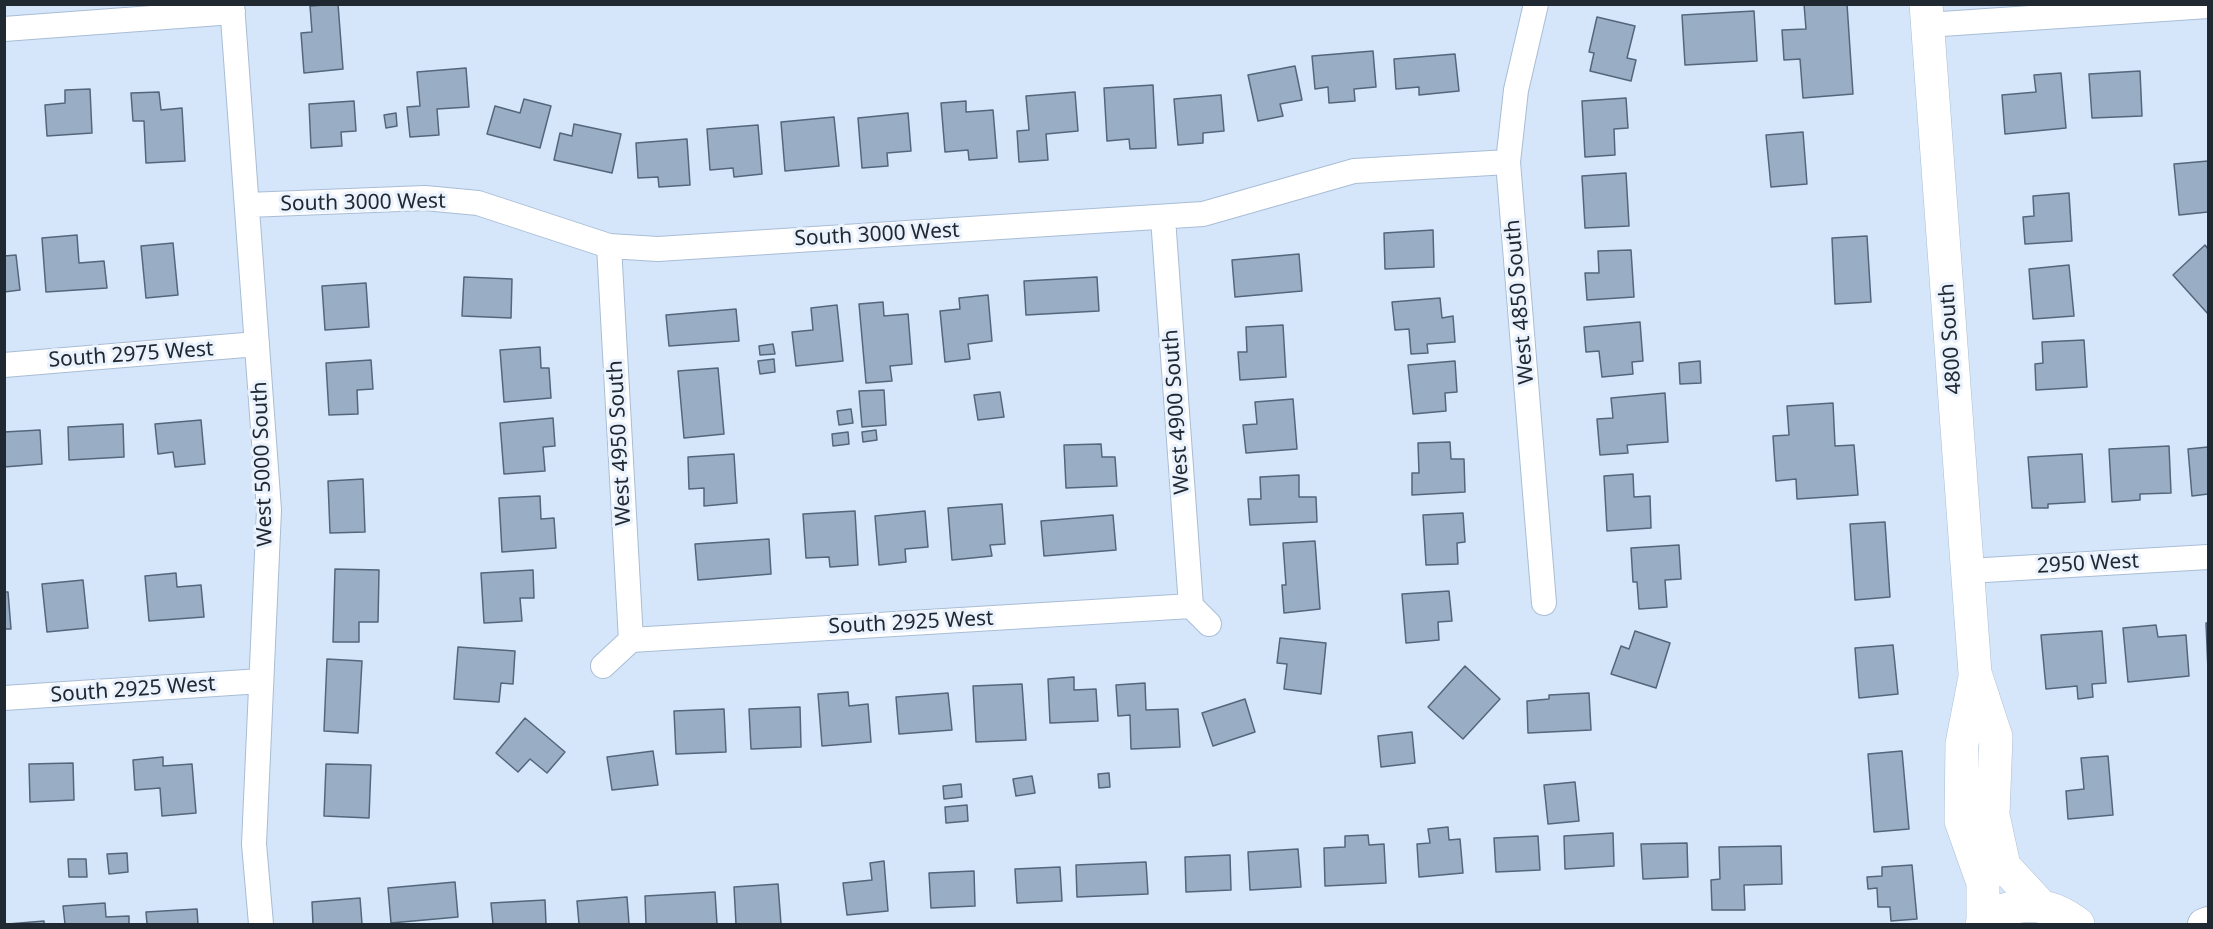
<!DOCTYPE html>
<style>
body{margin:0}
#map{position:relative;width:2213px;height:929px;overflow:hidden;background:#d5e6fa;font-family:"Noto Sans",sans-serif}
canvas{display:block}
.frame{position:absolute;inset:0;border:6px solid #202831;pointer-events:none}
</style>
<div id="map">
<canvas width="2213" height="929"></canvas>
<div class="frame"></div>
</div>
<script>
const c = document.querySelector('canvas').getContext('2d');
c.lineJoin = 'round';
function fill(path, color) { c.fillStyle = color; c.fill(path, 'evenodd'); }
function trace(path, color, width, dash) { c.strokeStyle = color; c.lineWidth = width; c.lineCap = dash ? 'butt' : 'round'; c.setLineDash(dash || []); c.stroke(path); }
function write(font, color, halo, rows, align = 'center') {
  c.font = font + ' "Noto Sans",sans-serif'; c.lineWidth = 6; c.setLineDash([]); c.textBaseline = 'middle'; c.strokeStyle = halo; c.fillStyle = color; for (const [text, x, y, turn = 0] of rows) {
    c.save(); c.translate(x, y); c.rotate((+turn || 0) * Math.PI / 180); c.textAlign = isNaN(turn) ? turn : align; if (halo) c.strokeText(text, 0, 0); c.fillText(text, 0, 0); c.restore();
  }
}
const building = new Path2D(`
 M 338,4 L 343,69 L 304,73 L 301,33 L 312,32 L 310,6 Z
 M 1804,4 L 1847,4 L 1853,94 L 1803,98 L 1800,59 L 1784,60 L 1782,30 L 1806,29 Z
 M 1754,11 L 1757,61 L 1685,65 L 1682,15 Z
 M 1597,17 L 1635,26 L 1627,58 L 1636,60 L 1631,81 L 1590,71 L 1594,53 L 1589,52 Z
 M 1373,51 L 1376,87 L 1354,89 L 1355,101 L 1329,103 L 1328,87 L 1315,89 L 1312,56 Z
 M 1455,54 L 1459,91 L 1419,95 L 1419,87 L 1396,89 L 1394,59 Z
 M 1295,66 L 1302,100 L 1280,104 L 1283,116 L 1258,121 L 1248,75 Z
 M 466,68 L 469,107 L 437,109 L 439,135 L 410,137 L 407,107 L 420,106 L 417,72 Z
 M 2140,71 L 2142,116 L 2092,118 L 2089,74 Z
 M 2061,73 L 2066,128 L 2005,134 L 2002,95 L 2036,92 L 2034,75 Z
 M 1153,85 L 1156,148 L 1130,149 L 1129,139 L 1107,141 L 1104,88 Z
 M 90,89 L 92,133 L 47,136 L 45,105 L 65,103 L 65,90 Z
 M 159,92 L 161,110 L 182,108 L 185,161 L 146,163 L 144,121 L 133,121 L 131,93 Z
 M 1075,92 L 1078,131 L 1046,134 L 1048,160 L 1019,162 L 1017,131 L 1029,130 L 1026,96 Z
 M 1221,95 L 1224,131 L 1203,133 L 1203,143 L 1178,145 L 1174,99 Z
 M 1626,98 L 1628,128 L 1614,129 L 1615,155 L 1585,157 L 1582,101 Z
 M 524,99 L 551,106 L 540,148 L 487,134 L 495,106 L 520,113 Z
 M 354,101 L 356,131 L 341,132 L 342,146 L 311,148 L 309,104 Z
 M 966,101 L 966,112 L 993,110 L 997,158 L 969,160 L 968,150 L 945,152 L 941,103 Z
 M 396,113 L 397,126 L 386,128 L 384,115 Z
 M 908,113 L 911,151 L 887,153 L 888,166 L 862,168 L 858,118 Z
 M 834,117 L 839,166 L 785,171 L 781,122 Z
 M 574,124 L 621,134 L 612,173 L 554,160 L 560,133 L 572,136 Z
 M 758,125 L 762,174 L 734,177 L 733,168 L 710,170 L 707,129 Z
 M 1803,132 L 1807,184 L 1771,187 L 1766,135 Z
 M 687,139 L 690,185 L 659,187 L 658,177 L 638,178 L 636,143 Z
 M 2208,161 L 2208,212 L 2179,215 L 2174,164 Z
 M 1626,173 L 1629,226 L 1585,228 L 1582,176 Z
 M 2069,193 L 2072,241 L 2025,244 L 2023,217 L 2034,216 L 2033,196 Z
 M 1433,230 L 1434,267 L 1385,269 L 1384,233 Z
 M 77,235 L 79,263 L 104,261 L 107,288 L 46,292 L 42,238 Z
 M 1867,236 L 1871,302 L 1835,304 L 1832,238 Z
 M 173,243 L 178,295 L 146,298 L 141,246 Z
 M 2205,245 L 2208,249 L 2208,314 L 2173,275 Z
 M 1631,250 L 1634,297 L 1587,300 L 1585,273 L 1599,273 L 1598,251 Z
 M 1299,254 L 1302,291 L 1235,297 L 1232,260 Z
 M 16,255 L 20,290 L 4,292 L 4,256 Z
 M 2069,265 L 2074,316 L 2033,319 L 2029,269 Z
 M 464,277 L 512,279 L 511,318 L 462,316 Z
 M 1097,277 L 1099,311 L 1026,315 L 1024,281 Z
 M 366,283 L 369,327 L 325,330 L 322,286 Z
 M 988,295 L 992,341 L 968,344 L 970,359 L 945,362 L 940,311 L 960,309 L 959,298 Z
 M 1440,298 L 1442,318 L 1453,316 L 1455,342 L 1427,344 L 1428,353 L 1411,354 L 1409,329 L 1395,330 L 1392,302 Z
 M 883,302 L 884,316 L 908,314 L 912,364 L 890,366 L 892,381 L 866,383 L 859,304 Z
 M 837,305 L 843,361 L 796,366 L 792,332 L 813,330 L 811,308 Z
 M 736,309 L 739,341 L 669,346 L 666,315 Z
 M 1640,322 L 1643,361 L 1632,362 L 1633,374 L 1602,377 L 1599,351 L 1586,352 L 1584,327 Z
 M 1283,325 L 1286,377 L 1240,380 L 1238,352 L 1247,352 L 1246,327 Z
 M 2084,340 L 2087,387 L 2036,390 L 2035,364 L 2043,363 L 2042,342 Z
 M 773,344 L 775,354 L 760,355 L 759,346 Z
 M 540,347 L 541,368 L 549,368 L 551,398 L 504,402 L 500,350 Z
 M 774,359 L 775,372 L 760,374 L 758,361 Z
 M 371,360 L 373,389 L 357,390 L 358,414 L 329,415 L 326,363 Z
 M 1455,361 L 1457,392 L 1445,393 L 1446,411 L 1413,414 L 1408,365 Z
 M 1700,361 L 1701,383 L 1680,384 L 1679,363 Z
 M 718,368 L 724,434 L 684,438 L 678,371 Z
 M 884,390 L 886,425 L 862,427 L 859,391 Z
 M 1000,392 L 1004,417 L 978,420 L 974,395 Z
 M 1665,393 L 1668,442 L 1627,445 L 1628,453 L 1600,455 L 1597,419 L 1613,418 L 1611,398 Z
 M 1293,399 L 1297,449 L 1246,453 L 1243,425 L 1257,424 L 1255,402 Z
 M 1833,403 L 1835,446 L 1854,445 L 1858,495 L 1797,499 L 1796,479 L 1776,481 L 1773,436 L 1789,435 L 1787,406 Z
 M 851,409 L 853,423 L 839,425 L 837,411 Z
 M 553,418 L 555,446 L 543,447 L 545,471 L 504,474 L 500,423 Z
 M 201,420 L 205,464 L 175,467 L 173,452 L 158,454 L 155,424 Z
 M 123,424 L 124,457 L 69,460 L 68,427 Z
 M 40,430 L 42,464 L 4,467 L 4,432 Z
 M 876,430 L 877,440 L 863,442 L 862,432 Z
 M 848,432 L 849,444 L 833,446 L 832,434 Z
 M 1450,442 L 1451,459 L 1464,459 L 1465,492 L 1412,495 L 1412,473 L 1419,473 L 1418,443 Z
 M 1101,444 L 1102,457 L 1115,457 L 1117,486 L 1066,488 L 1064,445 Z
 M 2169,446 L 2171,493 L 2140,494 L 2140,500 L 2112,502 L 2109,449 Z
 M 2208,447 L 2208,494 L 2192,496 L 2188,449 Z
 M 734,454 L 737,503 L 704,506 L 704,488 L 689,489 L 688,457 Z
 M 2082,454 L 2085,502 L 2048,504 L 2048,508 L 2032,508 L 2028,457 Z
 M 1633,474 L 1634,497 L 1650,496 L 1651,528 L 1607,531 L 1604,476 Z
 M 1299,475 L 1299,497 L 1316,497 L 1317,522 L 1250,525 L 1248,499 L 1261,499 L 1260,477 Z
 M 363,479 L 365,532 L 330,533 L 328,481 Z
 M 540,496 L 541,519 L 554,518 L 556,548 L 502,552 L 499,498 Z
 M 1002,504 L 1005,544 L 990,545 L 992,556 L 952,560 L 948,508 Z
 M 855,511 L 858,565 L 830,567 L 829,557 L 806,558 L 803,514 Z
 M 925,511 L 928,547 L 905,549 L 906,562 L 879,565 L 875,516 Z
 M 1463,513 L 1465,542 L 1457,543 L 1458,564 L 1426,565 L 1423,515 Z
 M 1113,515 L 1116,550 L 1044,556 L 1041,521 Z
 M 1885,522 L 1890,597 L 1855,600 L 1850,524 Z
 M 769,539 L 771,574 L 698,580 L 695,544 Z
 M 1315,541 L 1320,609 L 1284,613 L 1282,585 L 1286,585 L 1283,543 Z
 M 1679,545 L 1681,579 L 1665,580 L 1667,607 L 1639,609 L 1637,582 L 1633,582 L 1631,548 Z
 M 335,569 L 379,570 L 378,622 L 359,622 L 359,642 L 333,642 Z
 M 533,570 L 534,598 L 520,598 L 522,621 L 484,623 L 481,573 Z
 M 176,573 L 177,587 L 201,585 L 204,617 L 149,621 L 145,576 Z
 M 83,580 L 88,628 L 47,632 L 42,584 Z
 M 1449,591 L 1452,621 L 1438,622 L 1439,640 L 1406,643 L 1402,594 Z
 M 4,592 L 8,592 L 11,629 L 4,629 Z
 M 2206,623 L 2208,623 L 2208,670 Z
 M 2156,625 L 2158,637 L 2186,635 L 2189,676 L 2128,682 L 2123,628 Z
 M 1635,631 L 1670,643 L 1656,688 L 1611,674 L 1621,646 L 1629,649 Z
 M 2102,631 L 2106,683 L 2092,684 L 2093,697 L 2078,699 L 2077,686 L 2046,689 L 2041,635 Z
 M 1280,638 L 1326,643 L 1321,694 L 1284,689 L 1287,664 L 1277,663 Z
 M 1893,645 L 1898,694 L 1859,698 L 1855,648 Z
 M 458,647 L 515,651 L 513,684 L 501,683 L 499,702 L 454,699 Z
 M 327,659 L 362,661 L 358,733 L 324,731 Z
 M 1465,666 L 1500,699 L 1463,739 L 1428,707 Z
 M 1074,677 L 1074,690 L 1096,689 L 1098,721 L 1050,723 L 1048,679 Z
 M 1145,683 L 1146,710 L 1178,709 L 1180,747 L 1131,749 L 1130,715 L 1118,716 L 1116,685 Z
 M 1022,684 L 1026,740 L 976,742 L 973,686 Z
 M 848,692 L 849,706 L 868,704 L 871,742 L 822,746 L 818,694 Z
 M 948,693 L 952,730 L 899,734 L 896,697 Z
 M 1589,693 L 1591,730 L 1528,733 L 1527,701 L 1549,699 L 1549,695 Z
 M 1245,699 L 1255,732 L 1213,746 L 1202,713 Z
 M 800,707 L 801,747 L 751,749 L 749,709 Z
 M 724,709 L 726,752 L 676,754 L 674,711 Z
 M 525,718 L 565,752 L 547,773 L 530,759 L 518,772 L 496,753 Z
 M 1412,732 L 1415,763 L 1381,767 L 1378,736 Z
 M 653,751 L 658,785 L 612,790 L 607,757 Z
 M 1902,751 L 1909,829 L 1874,832 L 1868,754 Z
 M 2108,756 L 2113,815 L 2068,819 L 2066,791 L 2084,789 L 2081,758 Z
 M 163,757 L 163,766 L 192,764 L 196,813 L 162,816 L 160,788 L 135,790 L 133,760 Z
 M 73,763 L 74,800 L 30,802 L 29,764 Z
 M 326,764 L 371,765 L 369,818 L 324,816 Z
 M 1109,773 L 1110,787 L 1099,788 L 1098,774 Z
 M 1032,776 L 1035,793 L 1016,796 L 1013,779 Z
 M 1575,782 L 1579,821 L 1548,824 L 1544,785 Z
 M 961,784 L 962,797 L 944,799 L 943,786 Z
 M 967,805 L 968,821 L 946,823 L 945,807 Z
 M 1448,827 L 1449,840 L 1460,839 L 1463,873 L 1419,877 L 1417,844 L 1430,843 L 1428,829 Z
 M 1613,833 L 1614,866 L 1565,869 L 1564,836 Z
 M 1368,835 L 1369,845 L 1384,844 L 1386,883 L 1325,886 L 1324,848 L 1345,847 L 1345,836 Z
 M 1538,836 L 1540,870 L 1496,872 L 1494,838 Z
 M 1687,843 L 1688,877 L 1643,879 L 1641,844 Z
 M 1781,846 L 1782,884 L 1744,885 L 1745,910 L 1712,910 L 1711,880 L 1720,879 L 1719,847 Z
 M 1298,849 L 1301,887 L 1250,890 L 1248,852 Z
 M 127,853 L 128,872 L 109,874 L 107,854 Z
 M 1230,855 L 1231,890 L 1186,892 L 1185,857 Z
 M 68,859 L 86,859 L 87,877 L 69,877 Z
 M 884,861 L 888,911 L 847,915 L 843,883 L 872,880 L 870,863 Z
 M 1146,862 L 1148,894 L 1077,897 L 1076,865 Z
 M 1912,865 L 1917,919 L 1891,921 L 1890,907 L 1878,907 L 1877,888 L 1868,889 L 1867,877 L 1882,876 L 1882,867 Z
 M 1060,867 L 1062,901 L 1017,903 L 1015,869 Z
 M 974,871 L 975,906 L 931,908 L 929,873 Z
 M 455,882 L 458,917 L 391,923 L 388,888 Z
 M 778,884 L 781,924 L 736,924 L 734,887 Z
 M 715,892 L 717,924 L 646,924 L 645,896 Z
 M 627,897 L 629,924 L 579,924 L 577,901 Z
 M 360,898 L 362,924 L 313,924 L 312,902 Z
 M 545,900 L 546,924 L 493,924 L 491,903 Z
 M 105,903 L 106,917 L 129,916 L 129,924 L 65,924 L 63,906 Z
 M 197,909 L 198,924 L 147,924 L 146,912 Z
 M 44,921 L 44,924 L 8,924 Z`);
fill(building, '#99aec5');
trace(building, '#53667b', 1.5);
const minor = new Path2D(`
 M 232,4 L 269,510 L 254,844 L 261,924
 M 1536,4 L 1516,90 L 1508,162 L 1544,603
 M 1927,25 L 2208,6
 M 4,29 L 233,12
 M 247,205 L 425,198 L 478,203 L 609,246 L 658,249 L 1203,214 L 1354,171 L 1508,162
 M 1163,218 L 1191,606
 M 609,246 L 631,640
 M 4,365 L 257,344
 M 1968,571 L 2208,557
 M 1191,606 L 1209,624
 M 631,640 L 1191,606
 M 603,666 L 631,640
 M 4,698 L 261,681`);
const tertiary = new Path2D(`
 M 2203,924 L 2208,922`);
const secondary = new Path2D(`
 M 1926,4 L 1975,673 L 1996,737 L 1993,815 L 2004,866 L 2041,906
 M 1975,677 L 1962,744 L 1961,821 L 1983,883 L 1983,923
 M 1982,924 C 2011,899 2048,900 2078,924`);
trace(minor, '#a8bdd5', 26);
trace(tertiary, '#a8bdd5', 32);
trace(secondary, '#a8bdd5', 34);
trace(minor, '#fff', 24);
trace(tertiary, '#fff', 30);
trace(secondary, '#fff', 33);
write('21px', '#202831', '#eaf2fd', [
 ["South 3000 West",363,203,-1],
 ["South 3000 West",877,235,-3],
 ["West 4850 South",1520,302,-95],
 ["4800 South",1951,339,-94],
 ["South 2975 West",131,355,-4],
 ["West 4900 South",1177,412,-94],
 ["West 4950 South",620,443,-93],
 ["West 5000 South",263,464,-92],
 ["2950 West",2088,564,-3],
 ["South 2925 West",911,623,-3],
 ["South 2925 West",133,690,-4]
]);
</script>
